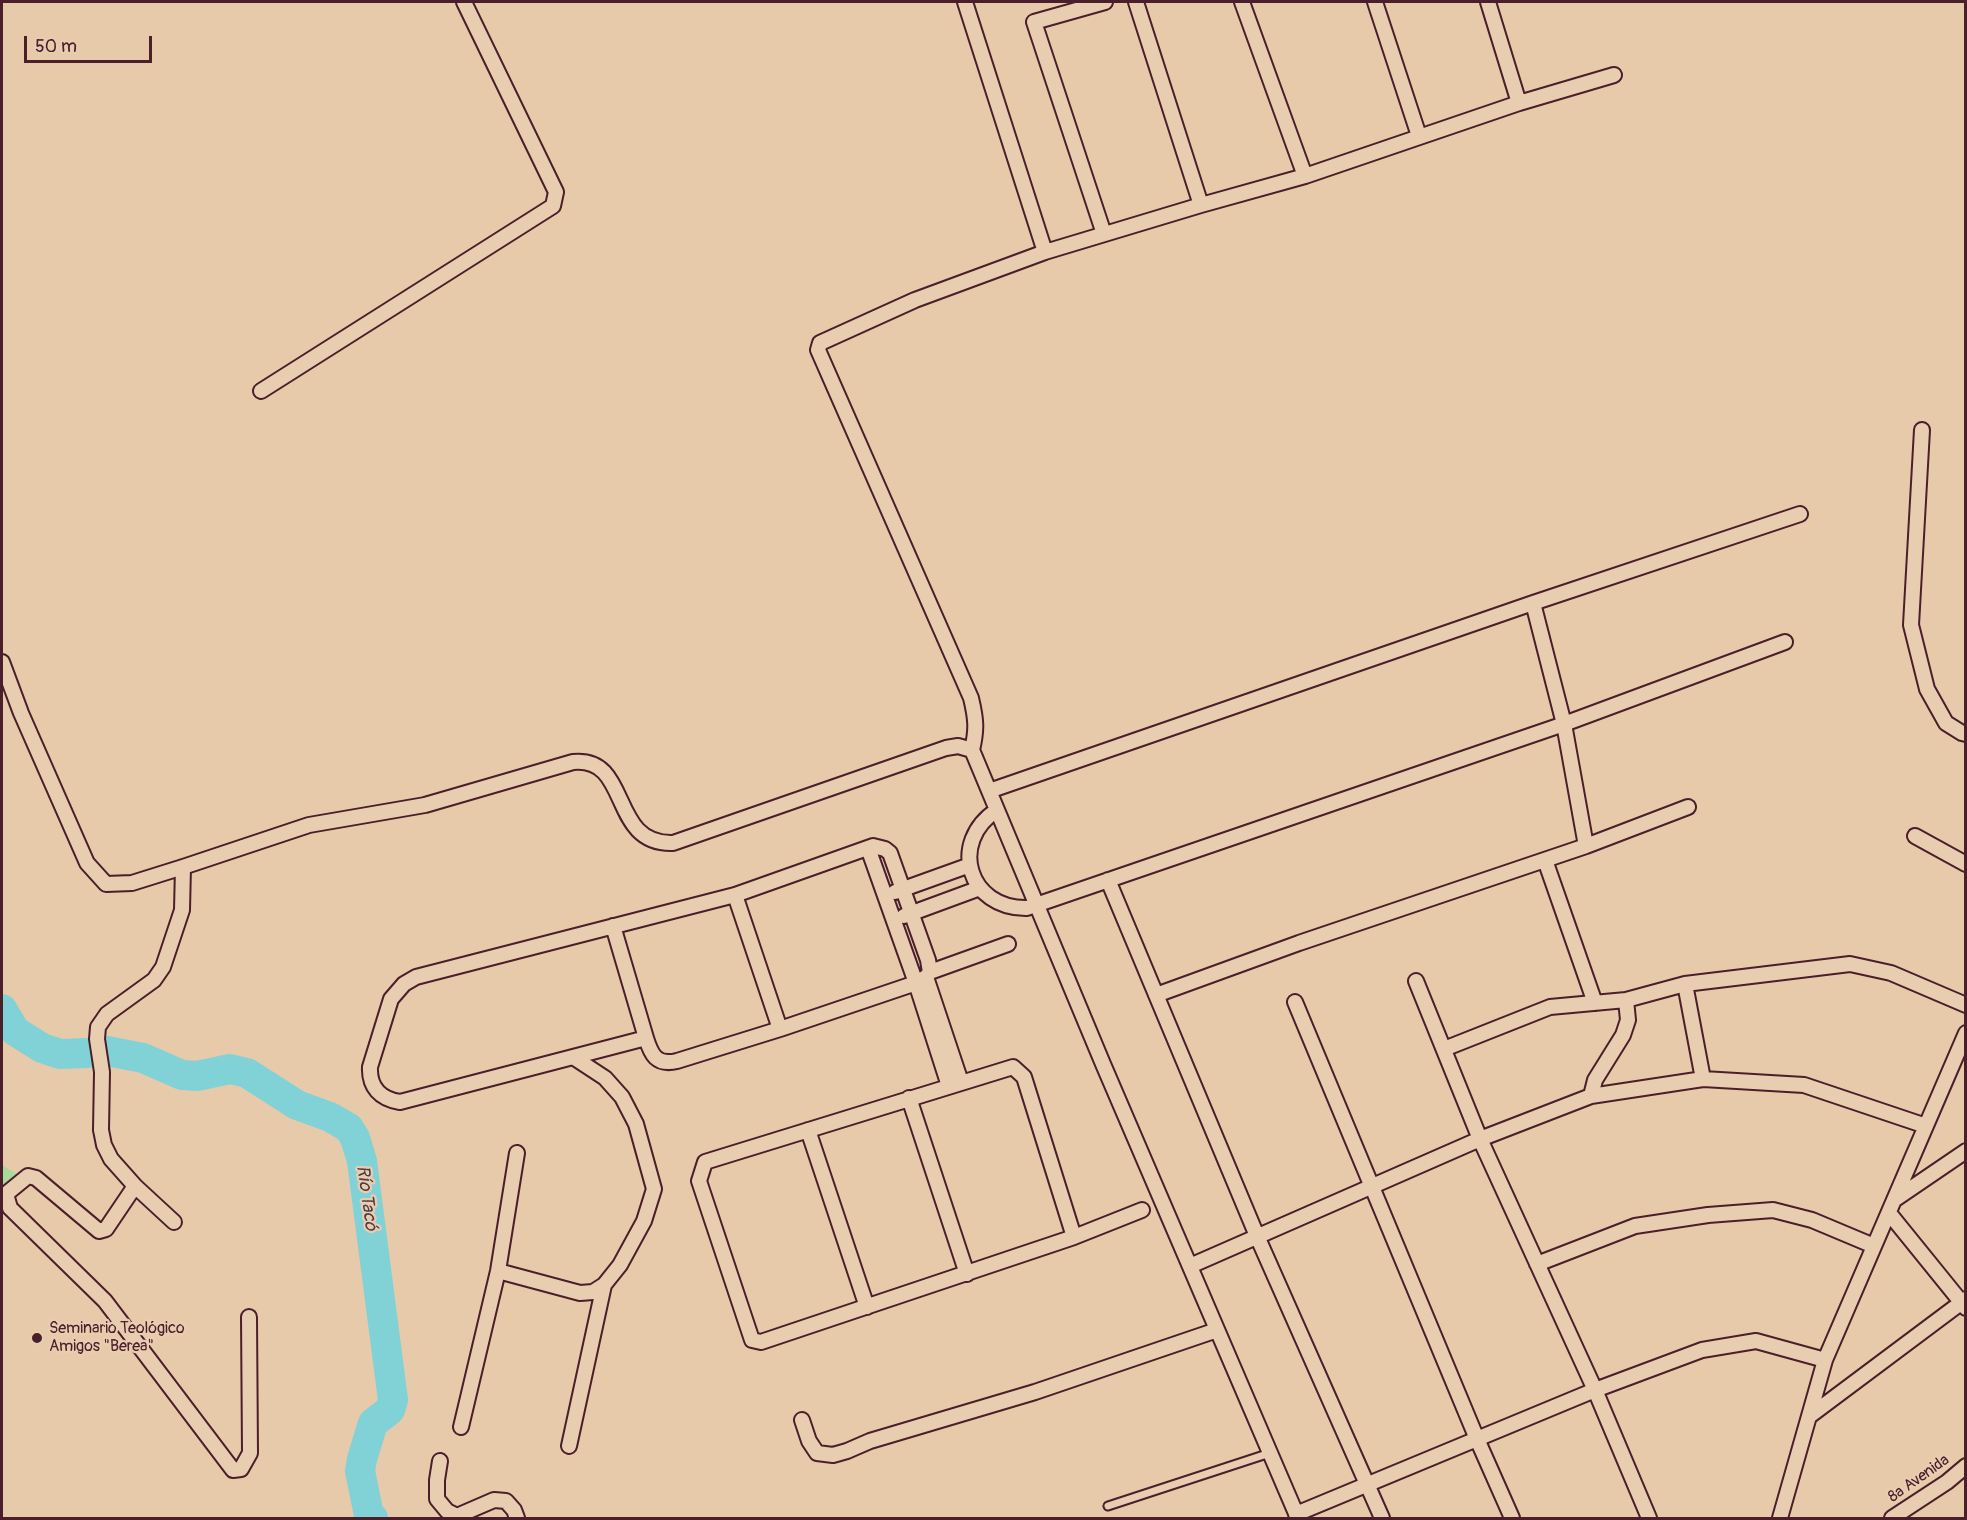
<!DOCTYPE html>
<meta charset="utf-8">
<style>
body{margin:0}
#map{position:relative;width:1967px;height:1520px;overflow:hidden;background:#e7caaa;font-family:Pangolin,sans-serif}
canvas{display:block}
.frame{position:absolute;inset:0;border:3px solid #4a1f2b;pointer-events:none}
.scale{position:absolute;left:24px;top:36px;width:128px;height:27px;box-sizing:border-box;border:3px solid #4a1f2b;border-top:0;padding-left:8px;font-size:18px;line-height:21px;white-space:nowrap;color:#4a1f2b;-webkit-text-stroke:4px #e9cdb0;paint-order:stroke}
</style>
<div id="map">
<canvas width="1967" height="1520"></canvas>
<div class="frame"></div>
<div class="scale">50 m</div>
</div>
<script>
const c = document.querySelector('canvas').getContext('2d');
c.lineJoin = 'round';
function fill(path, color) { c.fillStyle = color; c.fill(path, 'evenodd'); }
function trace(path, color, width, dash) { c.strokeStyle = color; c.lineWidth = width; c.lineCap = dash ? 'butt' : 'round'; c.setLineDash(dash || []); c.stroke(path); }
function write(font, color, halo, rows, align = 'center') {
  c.font = font + ' Pangolin,sans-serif'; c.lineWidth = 4.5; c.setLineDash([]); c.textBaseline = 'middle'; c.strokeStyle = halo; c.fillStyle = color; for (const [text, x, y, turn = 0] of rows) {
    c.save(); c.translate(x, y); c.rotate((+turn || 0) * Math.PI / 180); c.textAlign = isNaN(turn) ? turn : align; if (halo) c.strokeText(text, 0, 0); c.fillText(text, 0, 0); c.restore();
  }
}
fill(new Path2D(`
 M 2,1165 L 23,1178 L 2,1186 Z`), '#aad999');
trace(new Path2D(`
 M 2,1009 L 15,1031 L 42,1048 L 60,1054 L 87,1053
 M 107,1051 L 143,1058 L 182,1075 L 197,1076 L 230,1069 L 247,1073 L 297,1105 L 330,1117 L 349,1128 L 355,1138 L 362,1161 L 393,1400 L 390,1410 L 373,1423 L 362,1459 L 360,1471 L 369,1515 L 373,1518`), '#81d2d7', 30);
const lane = new Path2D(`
 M 1108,1506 L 1270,1453`);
const street = new Path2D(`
 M 965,2 L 1045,252
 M 1136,2 L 1201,205
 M 1242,2 L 1305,176
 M 1375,2 L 1419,136
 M 1488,2 L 1519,103
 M 1104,234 L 1034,22 L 1105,2
 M 261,391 L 553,206 L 556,192 L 464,2
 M 1922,430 L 1911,625 L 1927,689 L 1946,723 L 1962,733 L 1966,734
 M 1533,603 L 1564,724 L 1586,846
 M 2,662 L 21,713 L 87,863 L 106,884 L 132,883 L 183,867 L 309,825 L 425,805 L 573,762 C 632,756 608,845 673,843 L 946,748 L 958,746 L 972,750 L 1103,1064 L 1298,1518
 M 972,750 C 977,729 976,719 971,698 L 818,350 L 820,343 L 915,300 L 1045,252 L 1201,205 L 1305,176 L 1519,103 L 1614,75
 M 989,791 L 1533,603 L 1800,514
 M 997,810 C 948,842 968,909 1027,908 L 1564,724 L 1785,642
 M 1915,836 L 1966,864
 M 868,848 L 916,983 L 949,1086
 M 1545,860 L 1595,1003
 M 1108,880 L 1257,1236 L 1382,1518
 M 895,892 L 970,865
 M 735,895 L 780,1029
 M 904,916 L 980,888
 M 613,926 L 646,1038 C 651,1054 656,1066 677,1061 L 780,1029 L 916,983 L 926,977 L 930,972 L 928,960 L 890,853 L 885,849 L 873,846 L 735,895 L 416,977 L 404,984 L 391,999 L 370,1067 C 369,1087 380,1099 400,1102 L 646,1038
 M 930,972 L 1008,944
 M 926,977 L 961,1082
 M 1416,981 L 1480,1139 L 1595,1390 L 1649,1518
 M 1685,984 L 1703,1079
 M 1156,995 L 1299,943 L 1586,846 L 1688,807
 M 1295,1002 L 1477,1439 L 1512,1518
 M 1444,1049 L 1550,1007 L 1626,1000 L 1685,984 L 1850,964 L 1891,973 L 1966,1005
 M 1591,1096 L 1595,1080 L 1623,1035 L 1628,1020 L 1626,1000
 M 909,1098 L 967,1274
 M 808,1130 L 867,1307
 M 135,1186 L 106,1229 L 99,1231 L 36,1178 L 28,1176 L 6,1194 L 10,1208 L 105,1301 L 233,1470 L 241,1469 L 250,1453 L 249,1317
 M 1894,1200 L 1966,1151
 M 1889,1213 L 1966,1308
 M 174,1222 L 135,1186 L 111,1159 L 104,1145 L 101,1130 L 102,1072 L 97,1039 L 98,1027 L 107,1014 L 154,980 L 163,967 L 182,910 L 183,867
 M 1074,1237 L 1024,1077 L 1013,1067 L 705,1162 L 699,1181 L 752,1340 L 761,1342 L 1074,1237 L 1142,1210
 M 1537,1264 L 1635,1226 L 1708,1215 L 1773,1210 L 1812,1220 L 1874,1246
 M 1190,1266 L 1480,1139 L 1591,1096 L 1703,1079 L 1804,1085 L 1926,1126
 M 498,1271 L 580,1293 L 593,1292 L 604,1285 L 620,1265 L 644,1221 L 654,1189 L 636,1124 L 622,1097 L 605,1078 L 573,1057
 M 1811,1415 L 1966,1299
 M 802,1420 L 809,1441 L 817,1453 L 833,1455 L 847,1451 L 870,1441 L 1035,1392 L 1217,1330
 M 461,1427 L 498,1271 L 517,1153
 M 569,1446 L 604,1285
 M 440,1461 L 437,1480 L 437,1499 L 447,1511 L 457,1516 L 494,1500 L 506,1501 L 514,1510 L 517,1518
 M 1296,1514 L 1595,1390 L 1702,1350 L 1756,1341 L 1825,1360
 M 1780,1518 L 1825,1360 L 1966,1033
 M 1892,1518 L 1947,1482 L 1966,1466`);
trace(lane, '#4a1f2b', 11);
trace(street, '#4a1f2b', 18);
trace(lane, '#e9cdb0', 7);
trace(street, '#e9cdb0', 14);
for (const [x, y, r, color] of [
 [37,1338,6,"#4a1f2b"]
]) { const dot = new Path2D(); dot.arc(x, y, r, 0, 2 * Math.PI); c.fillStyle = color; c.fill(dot); trace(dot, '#e9cdb0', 2); }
write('16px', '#4a1f2b', '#e9cdb0', [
 ["Seminario Teológico",49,1329],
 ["Amigos \"Berea\"",49,1347]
], 'left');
write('16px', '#4a1f2b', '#e9cdb0', [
 ["8a Avenida",1919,1479,-35]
]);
write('italic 18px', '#523a45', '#e9cdb0', [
 ["Río Tacó",366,1198,82]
]);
</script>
